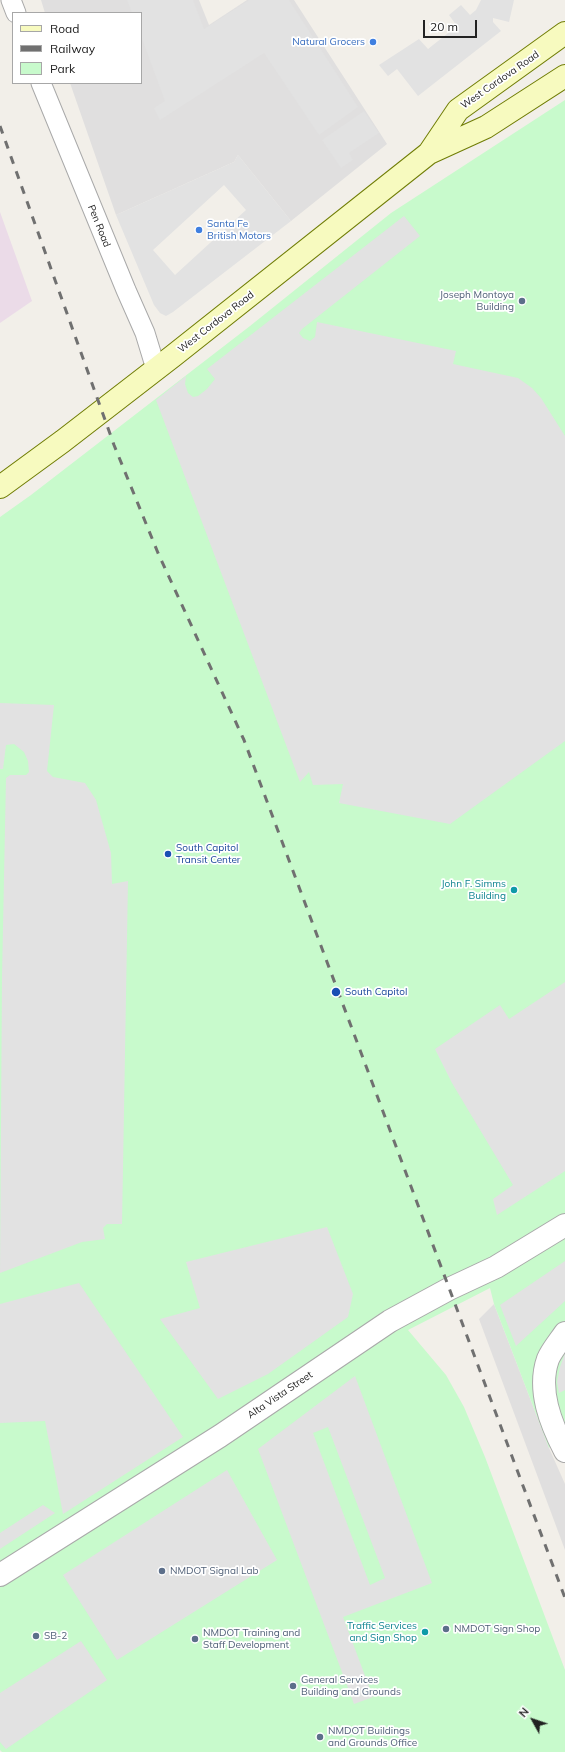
<!DOCTYPE html>
<style>
body{margin:0}
#map{position:relative;width:565px;height:1752px;overflow:hidden;background:#f2efe9;font-family:Mulish,sans-serif}
canvas{display:block}
.legend{position:absolute;left:12px;top:12px;width:130px;height:72px;box-sizing:border-box;background:#fff;border:1px solid #a7a7a7;margin:0;padding:5px 7px;list-style:none;font-size:12px;color:#222}
.legend li{display:flex;align-items:center;gap:8px;height:20px}
.legend b{width:20px;border:1px solid #a7a7a7}
.north{position:absolute;left:513px;top:1700px;width:40px;height:40px;-webkit-text-stroke:3px #fff;paint-order:stroke;rotate:310deg;font-size:11px;font-weight:700;line-height:16px;text-align:center;color:#222}
.north::after{content:'';display:block;margin:auto;width:14px;height:18px;background:#222;clip-path:polygon(50% 0,100% 100%,50% 72%,0 100%)}
.scale{position:absolute;left:423px;top:20px;width:54px;height:18px;box-sizing:border-box;border:2px solid #222;border-top:0;padding-left:5px;font-size:12px;line-height:14px;white-space:nowrap;color:#222;-webkit-text-stroke:3px #fff;paint-order:stroke}
</style>
<div id="map">
<canvas width="565" height="1752"></canvas>
<ul class="legend">
<li><b style="height:5px;background:#f7fabf"></b>Road</li>
<li><b style="height:5px;background:#707070"></b>Railway</li>
<li><b style="height:11px;background:#c8facc"></b>Park</li>
</ul>
<div class="north">N</div>
<div class="scale">20 m</div>
</div>
<script>
const c = document.querySelector('canvas').getContext('2d');
c.lineJoin = 'round';
function fill(path, color) { c.fillStyle = color; c.fill(path, 'evenodd'); }
function trace(path, color, width, dash) { c.strokeStyle = color; c.lineWidth = width; c.lineCap = dash ? 'butt' : 'round'; c.setLineDash(dash || []); c.stroke(path); }
function write(font, color, halo, rows, align = 'center') {
  c.font = font + ' Mulish,sans-serif'; c.lineWidth = 3.5; c.setLineDash([]); c.textBaseline = 'middle'; c.strokeStyle = halo; c.fillStyle = color; for (const [text, x, y, turn = 0] of rows) {
    c.save(); c.translate(x, y); c.rotate((+turn || 0) * Math.PI / 180); c.textAlign = isNaN(turn) ? turn : align; if (halo) c.strokeText(text, 0, 0); c.fillText(text, 0, 0); c.restore();
  }
}
fill(new Path2D(`
 M 41,0 L 199,0 L 209,25 L 247,0 L 294,0 L 387,144 L 291,221 L 238,155 L 234,162 L 116,215 L 70,83 L 141,83 L 141,13 L 45,13 Z
 M 494,1304 L 549,1448 L 565,1484 L 565,1550 L 479,1319 Z`), '#e0dfdf');
fill(new Path2D(`
 M 0,212 L 32,301 L 0,323 Z`), '#ebdbe8');
fill(new Path2D(`
 M 565,100 L 565,1433 L 549,1448 L 494,1304 L 490,1288 L 408,1330 L 446,1375 L 464,1407 L 485,1457 L 565,1670 L 565,1752 L 2,1752 L 0,1750 L 0,517 L 31,495 L 250,326 L 391,213 Z`), '#c8facc');
fill(new Path2D(`
 M 127,0 L 193,0 L 204,29 L 249,0 L 289,0 L 358,107 L 319,135 L 264,53 L 160,120 L 154,108 L 165,101 L 141,36 L 141,13 L 132,13 Z
 M 481,0 L 514,0 L 509,22 L 493,18 L 493,22 L 501,31 L 418,96 L 397,69 L 388,76 L 379,65 L 419,39 L 428,49 L 457,26 L 449,15 L 461,5 L 470,15 L 476,10 Z
 M 364,111 L 379,133 L 349,153 L 353,160 L 341,168 L 322,140 Z
 M 238,155 L 291,221 L 173,312 L 166,316 L 160,313 L 154,305 L 116,215 L 234,162 ZM 224,185 L 246,210 L 175,275 L 153,250 Z
 M 404,216 L 420,236 L 302,329 L 299,333 L 303,338 L 310,341 L 315,337 L 317,322 L 456,351 L 453,364 L 518,378 L 532,388 L 541,398 L 565,436 L 565,741 L 450,824 L 339,803 L 343,784 L 313,785 L 309,772 L 300,782 L 156,400 L 186,376 L 185,384 L 188,393 L 193,397 L 198,396 L 207,389 L 215,379 L 207,369 Z
 M 0,703 L 54,705 L 47,771 L 53,777 L 85,783 L 96,800 L 111,853 L 112,884 L 128,881 L 122,1224 L 107,1224 L 103,1228 L 105,1239 L 82,1242 L 0,1273 L 2,977 L 6,778 L 10,775 L 26,775 L 29,772 L 28,761 L 24,752 L 14,744 L 6,745 L 3,769 L 0,769 Z
 M 565,982 L 565,1171 L 497,1215 L 493,1199 L 513,1185 L 452,1083 L 435,1049 L 500,1005 L 509,1019 Z
 M 327,1227 L 353,1294 L 348,1317 L 268,1374 L 218,1399 L 160,1319 L 200,1308 L 186,1262 Z
 M 565,1261 L 565,1301 L 516,1346 L 500,1305 Z
 M 79,1283 L 183,1437 L 63,1514 L 45,1421 L 0,1423 L 0,1304 Z
 M 565,1353 L 565,1390 L 559,1393 L 557,1382 L 560,1367 Z
 M 355,1376 L 432,1583 L 343,1617 L 373,1697 L 354,1704 L 258,1449 ZM 328,1427 L 385,1578 L 370,1585 L 313,1433 Z
 M 227,1470 L 277,1560 L 117,1660 L 63,1575 Z
 M 43,1505 L 55,1513 L 0,1549 L 0,1533 Z
 M 81,1641 L 107,1680 L 6,1749 L 0,1742 L 0,1693 Z`), '#e2e2e2');
const minor = new Path2D(`
 M 11,0 L 16,13
 M 41,83 L 126,290 L 145,333 L 156,369`);
const tertiary = new Path2D(`
 M 565,1333 C 559,1342 552,1350 548,1359 C 537,1390 551,1424 565,1451
 M 0,1575 L 220,1436 L 390,1321 L 449,1289 L 496,1267 L 565,1225`);
const secondary = new Path2D(`
 M 429,153 L 458,110 L 565,33
 M 0,487 L 63,441 L 173,356 L 429,153 L 486,127 L 565,76`);
trace(minor, '#a9a9a9', 21);
trace(tertiary, '#a9a9a9', 24);
trace(secondary, '#707d05', 24);
trace(minor, '#fff', 19);
trace(tertiary, '#fff', 22);
trace(secondary, '#f7fabf', 22);
trace(new Path2D(`
 M 0,126 L 114,445 L 158,553 L 244,740 L 565,1598`), '#707070', 3, [8, 8]);
for (const [x, y, r, color] of [
 [373,42,4,"#3f7fe0"],
 [199,230,4,"#3f7fe0"],
 [522,301,4,"#5c6f8a"],
 [168,854,4,"#1a4fb4"],
 [514,890,4,"#0f9aa8"],
 [336,992,5,"#1a4fb4"],
 [162,1571,4,"#5c6f8a"],
 [446,1629,4,"#5c6f8a"],
 [425,1632,4,"#0f9aa8"],
 [36,1636,4,"#5c6f8a"],
 [195,1639,4,"#5c6f8a"],
 [293,1686,4,"#5c6f8a"],
 [320,1737,4,"#5c6f8a"]
]) { const dot = new Path2D(); dot.arc(x, y, r, 0, 2 * Math.PI); c.fillStyle = color; c.fill(dot); trace(dot, '#fff', 1.5); }
write('10px', '#366cbe', '#fff', [
 ["Natural Grocers",365,42],
 ["Santa Fe",207,224,"left"],
 ["British Motors",207,236,"left"]
], 'right');
write('10px', '#222', '#fff', [
 ["West Cordova Road",500,80,-35],
 ["Pen Road",99,226,68],
 ["West Cordova Road",216,322,-38],
 ["Alta Vista Street",280,1395,-34]
]);
write('10px', '#4e5e75', '#fff', [
 ["Joseph Montoya",514,295,"right"],
 ["Building",514,307,"right"],
 ["NMDOT Signal Lab",170,1571],
 ["NMDOT Sign Shop",454,1629],
 ["NMDOT Training and",203,1633],
 ["Staff Development",203,1645],
 ["SB-2",44,1636],
 ["General Services",301,1680],
 ["Building and Grounds",301,1692],
 ["NMDOT Buildings",328,1731],
 ["and Grounds Office",328,1743]
], 'left');
write('10px', '#164399', '#fff', [
 ["South Capitol",176,848],
 ["Transit Center",176,860],
 ["South Capitol",345,992]
], 'left');
write('10px', '#0d838f', '#fff', [
 ["John F. Simms",506,884],
 ["Building",506,896],
 ["Traffic Services",417,1626],
 ["and Sign Shop",417,1638]
], 'right');
</script>
